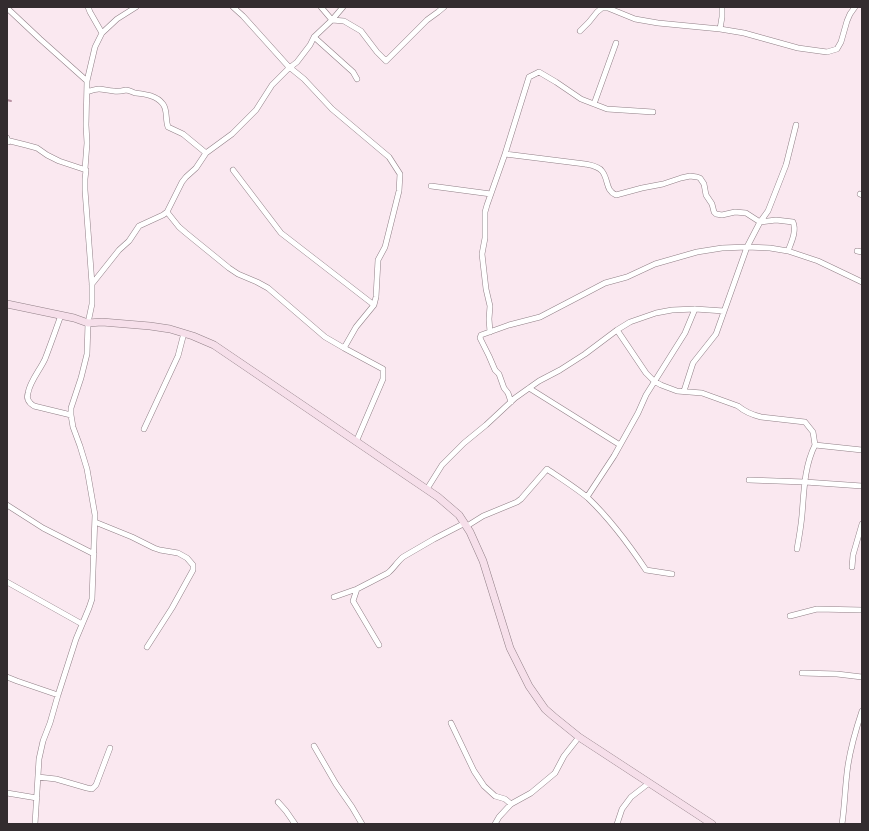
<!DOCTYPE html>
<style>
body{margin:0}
#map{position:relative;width:869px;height:831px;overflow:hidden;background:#fae8f0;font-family:Rubik,sans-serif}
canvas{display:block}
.frame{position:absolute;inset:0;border:8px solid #332c2f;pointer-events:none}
</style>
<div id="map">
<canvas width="869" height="831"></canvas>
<div class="frame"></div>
</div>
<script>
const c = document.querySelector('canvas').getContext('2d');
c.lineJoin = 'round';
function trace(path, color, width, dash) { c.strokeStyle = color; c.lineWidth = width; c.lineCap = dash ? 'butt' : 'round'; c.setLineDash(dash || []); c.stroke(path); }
trace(new Path2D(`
 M 7,100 L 11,101`), '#b892a3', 2);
const street = new Path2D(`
 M 88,7 L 90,12 L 102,33
 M 233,7 L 243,16 L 288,66 L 304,79 L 332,109 L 389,157 L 400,174 L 399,191 L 385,247 L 378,260 L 376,297 L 374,305
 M 321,7 L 332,20 L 344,21 L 361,31 L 377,52 L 386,61 L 427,20 L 438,12 L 444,7
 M 7,8 L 40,39 L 87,81
 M 720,29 L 722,17 L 722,7
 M 580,31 L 589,22 L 597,12 L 602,8 L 608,8 L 635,19 L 658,23 L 720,29 L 744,33 L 798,48 L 827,52 L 837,49 L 841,42 L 847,21 L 850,14 L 855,7
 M 314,37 L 353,72 L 357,79
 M 87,92 C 90,91 95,89 99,89 C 103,89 109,91 114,91 C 118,92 122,91 126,90 C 129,90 132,92 135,93 C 144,94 156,95 163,104 C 168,111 165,119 168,127 L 183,134 L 206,153
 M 594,104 L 616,43
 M 7,138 L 8,142 L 10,141 L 26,145 L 37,148 L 47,155 L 59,161 L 86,170
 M 505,154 L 585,164 C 590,165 598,166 602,171 C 609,180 605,190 616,195 L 642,188 L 663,184 L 681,178 L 690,176 L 697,177 L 700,178 L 704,184 L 706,195 L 712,204 L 714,212 L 716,214 L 722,215 L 735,212 L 746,213 L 760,222 L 776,220 L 793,222 C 797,231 791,243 788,251
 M 233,170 L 281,233 L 374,305 L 356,327 L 344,348
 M 431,186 L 491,194
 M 860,194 L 862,195
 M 167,212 L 179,227 L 186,233 L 229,268 L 238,274 L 257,282 L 268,288 L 325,337 L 344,348 L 383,369 L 383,379 L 356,442
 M 857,251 L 862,252
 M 92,284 L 119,250 L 129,241 L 139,226 L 163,215 L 167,212 L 182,182 L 186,177 L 196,168 L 206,153 L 232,134 L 256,110 L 272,85 L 288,69 L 297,62 L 310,45 L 314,37 L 332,20 L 343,7
 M 58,315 L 60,318 C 55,332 50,346 45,359 C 40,370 30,381 28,393 C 26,399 29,403 34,406 L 71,415
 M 617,330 L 630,322 L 656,313 L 672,310 L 695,309 L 724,311
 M 490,332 L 489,319 L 490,306 L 486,289 L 482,254 L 485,238 L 485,212 L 487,205 L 505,154 L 529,77 L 539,72 L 556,82 L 581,99 L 607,109 L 653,112
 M 529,388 L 620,445
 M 684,391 L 693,363 L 716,334 L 747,247 L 760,222 L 768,211 L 786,165 L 796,125
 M 511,402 L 508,393 L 504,388 L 499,374 L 495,370 L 489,356 L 480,338 L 481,335 L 509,325 L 540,317 L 586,293 L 605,283 L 627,277 L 655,264 L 697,252 L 722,248 L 747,247 L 770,248 L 788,251 L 818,261 L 862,282
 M 144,429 L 178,356 L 184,333
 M 749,480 L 805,482 L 862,486
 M 427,489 L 442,465 L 464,443 L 486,425 L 515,398 L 539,381 L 560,370 L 585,354 L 617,330 L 646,373 L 654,381 L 661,385 L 677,391 L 702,393 L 738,406 C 745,412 753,415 761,417 L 805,422 L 813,432 L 815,445 L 862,450
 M 587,497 L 614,456 L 638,413 L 646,395 L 685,333 L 695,309
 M 7,505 L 43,528 L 94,554
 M 95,522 L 132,537 L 154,548 L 160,550 L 178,553 L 187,558 L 193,565 L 193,570 L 172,608 L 147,647
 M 467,526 L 483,516 L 517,502 L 521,499 L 547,469 C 560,478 576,488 588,498 C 611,520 628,543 646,570 L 672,574
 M 797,549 C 799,538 801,526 802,515 C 804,492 804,467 815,445
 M 852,567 L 853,555 L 862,524
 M 7,582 L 82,624
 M 357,589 L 353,601 L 379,645
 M 334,597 L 357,589 L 388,573 C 394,568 397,562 403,557 L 434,539 L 465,523
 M 790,616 L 817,609 L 862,610
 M 802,673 L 837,674 L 862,677
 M 7,677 L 17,681 L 58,695
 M 451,723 L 474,771 L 484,786 L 495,796 L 505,799 L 511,804
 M 314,746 L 336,784 L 352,807 L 362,824
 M 38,777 L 56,779 L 87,788 L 92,789 L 96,785 L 110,748
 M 7,793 L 37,798
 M 278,802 L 286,811 L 295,824
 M 35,824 L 39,759 L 43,741 L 50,723 L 58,695 L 76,639 L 89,608 L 92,599 L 95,515 L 87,469 L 80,446 L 73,427 L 71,415 L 71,408 L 81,378 L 87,354 L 88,323 L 92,304 L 92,284 L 85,190 L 85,179 L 86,170 L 85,169 L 87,143 L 86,125 L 87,81 L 95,47 L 102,33 L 117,19 L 136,7
 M 495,824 L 499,817 L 511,804 L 531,793 L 555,773 L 564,756 L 579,737
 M 617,824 L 622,809 L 631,797 L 649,783
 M 842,824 C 845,804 845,785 848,765 C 851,746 856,729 862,711`);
const secondary = new Path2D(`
 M 7,304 L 74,318 L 88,323 L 102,322 L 150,326 L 170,329 L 193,336 L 214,345 L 438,497 L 459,515 L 470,532 L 483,561 L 510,648 L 529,686 L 545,709 L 553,716 L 579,737 L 712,824`);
trace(street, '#907f86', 6);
trace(secondary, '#907f86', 8);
trace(street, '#fff', 5);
trace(secondary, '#f6dfea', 7);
</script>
